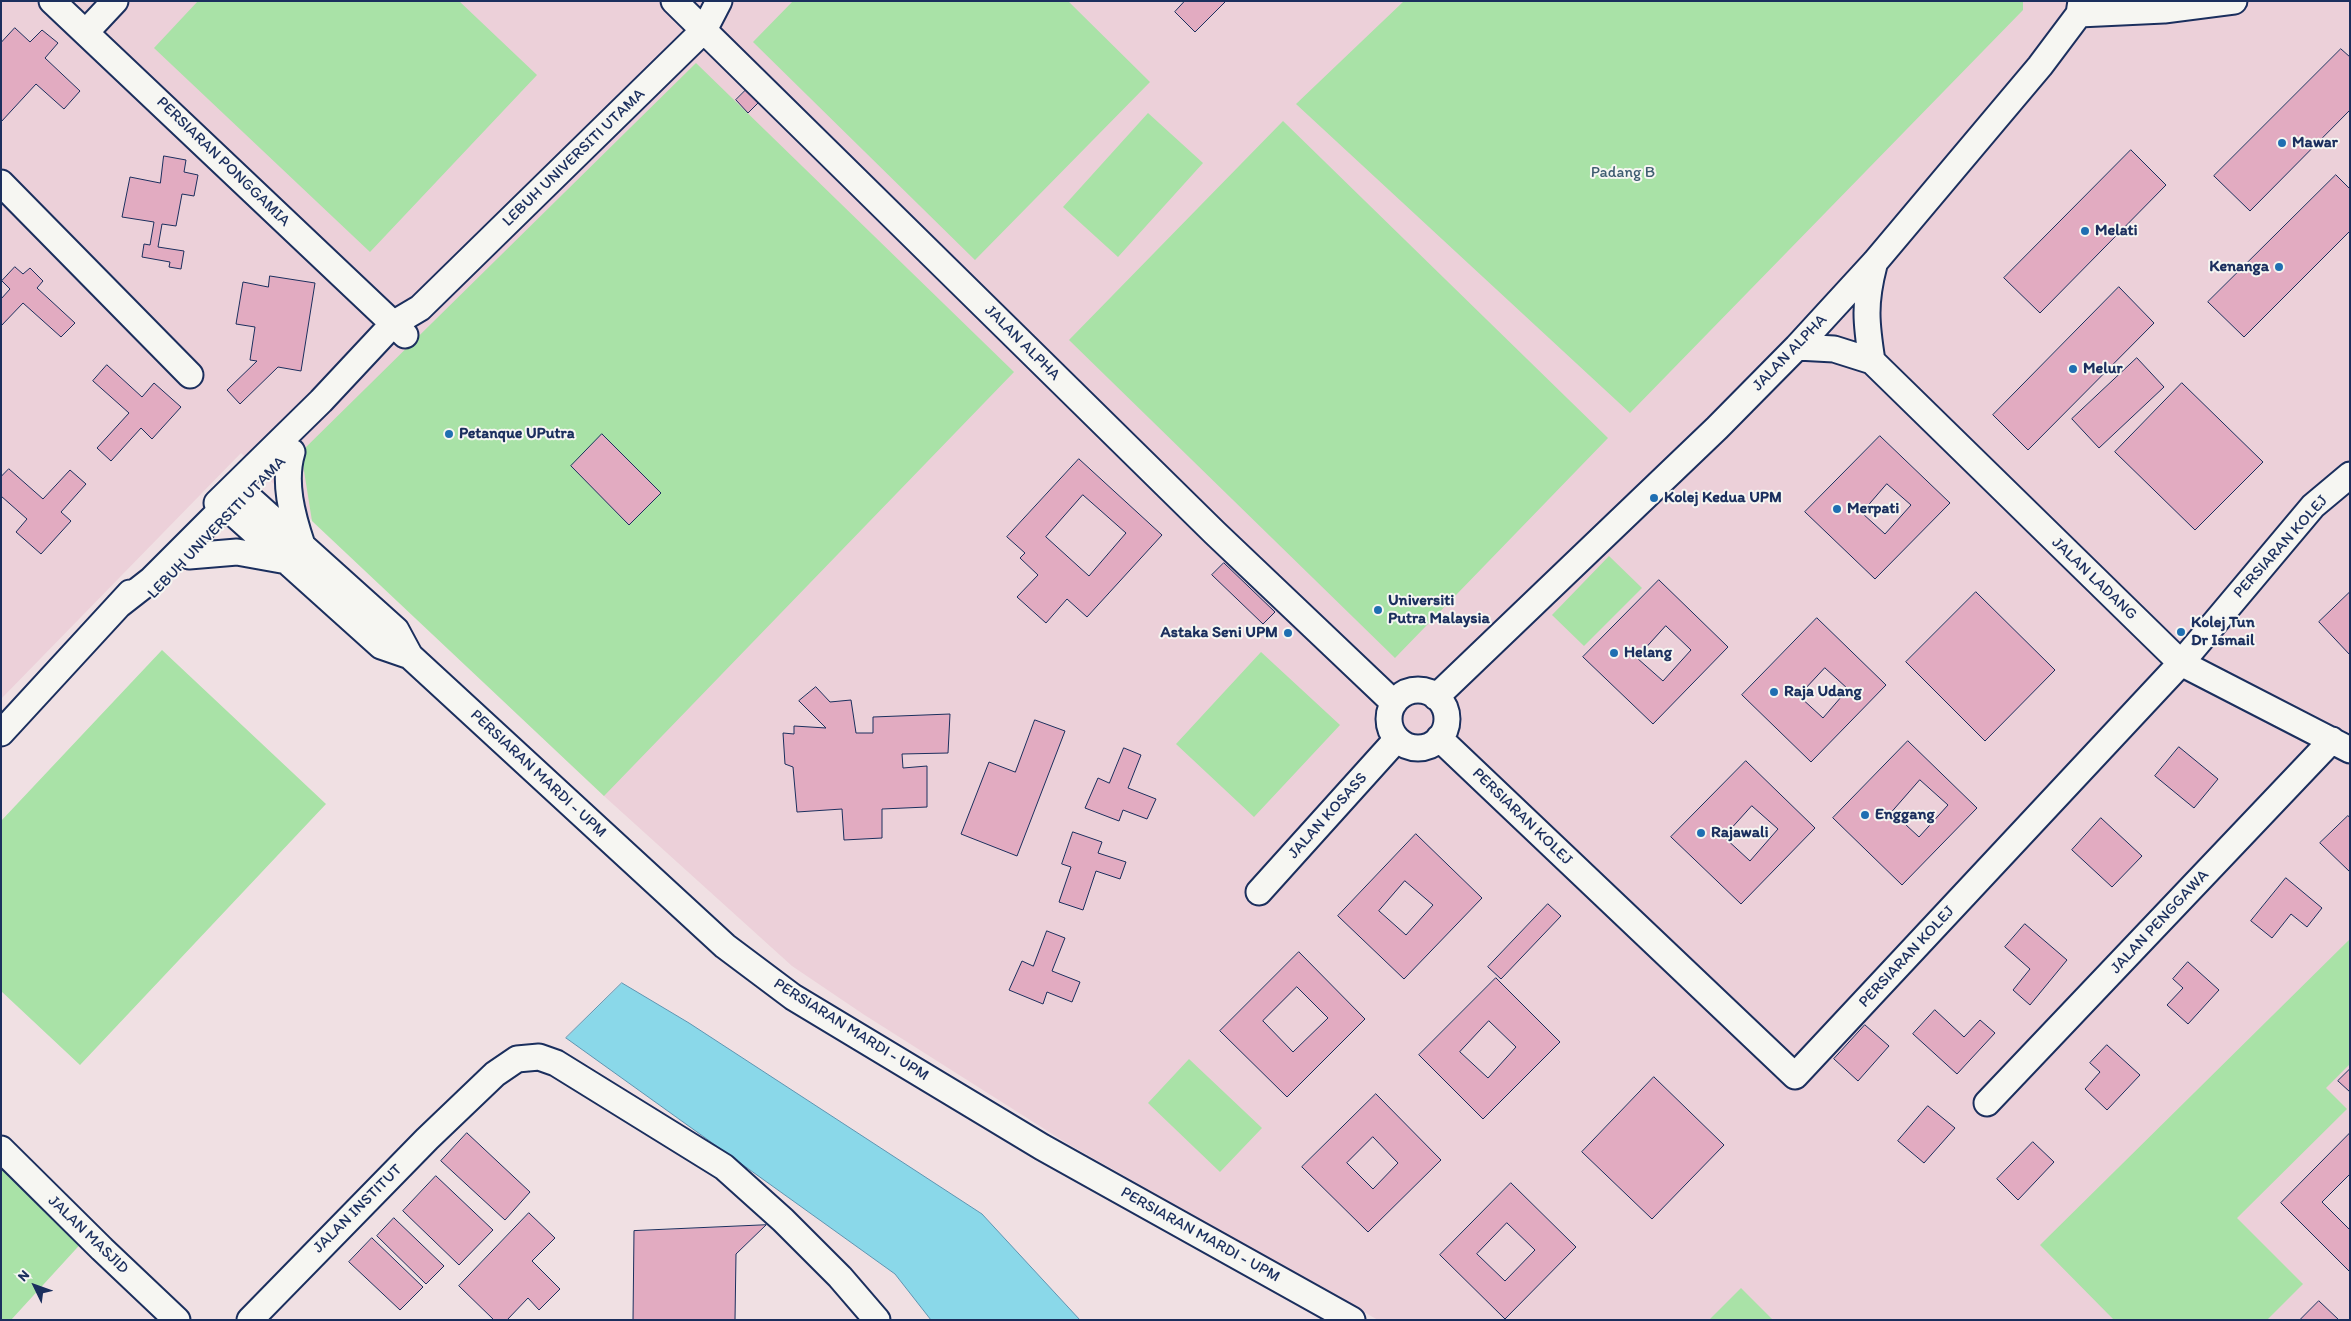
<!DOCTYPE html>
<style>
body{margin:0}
#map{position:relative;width:2351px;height:1321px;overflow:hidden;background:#f0e0e3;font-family:Itim,sans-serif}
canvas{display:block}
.frame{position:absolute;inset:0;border:2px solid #1b2f5e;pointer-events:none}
.north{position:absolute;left:10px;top:1261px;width:50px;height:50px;-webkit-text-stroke:4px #f6f6f2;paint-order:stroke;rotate:312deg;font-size:14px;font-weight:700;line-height:20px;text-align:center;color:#1b2f5e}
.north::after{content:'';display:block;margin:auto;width:18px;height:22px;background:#1b2f5e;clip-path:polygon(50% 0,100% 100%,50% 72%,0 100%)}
</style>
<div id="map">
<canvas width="2351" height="1321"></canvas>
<div class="frame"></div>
<div class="north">N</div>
</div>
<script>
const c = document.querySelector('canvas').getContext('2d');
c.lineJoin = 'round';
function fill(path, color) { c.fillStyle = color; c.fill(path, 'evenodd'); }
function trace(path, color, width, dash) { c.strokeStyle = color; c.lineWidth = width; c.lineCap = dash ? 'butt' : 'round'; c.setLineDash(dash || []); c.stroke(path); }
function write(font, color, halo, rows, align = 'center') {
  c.font = font + ' Itim,sans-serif'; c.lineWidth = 4; c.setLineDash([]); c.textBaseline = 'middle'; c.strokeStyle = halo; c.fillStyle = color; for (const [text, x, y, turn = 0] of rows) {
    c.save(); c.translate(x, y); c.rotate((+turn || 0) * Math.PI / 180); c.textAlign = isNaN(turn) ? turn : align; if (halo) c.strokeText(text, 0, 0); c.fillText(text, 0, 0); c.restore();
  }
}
fill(new Path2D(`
 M 1,1 L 2350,1 L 2350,1320 L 1378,1320 L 1068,1144 L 863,1014 L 792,966 L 604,796 L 241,453 L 1,699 Z`), '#ecd0d9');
fill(new Path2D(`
 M 198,1 L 459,1 L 537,75 L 370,252 L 154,48 Z
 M 793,1 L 1068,1 L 1150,82 L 975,260 L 753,42 Z
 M 1404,1 L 2023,1 L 2023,10 L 1630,413 L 1296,104 Z
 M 696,63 L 1014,372 L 604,796 L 312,521 L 301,452 Z
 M 1148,113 L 1203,163 L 1118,257 L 1063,207 Z
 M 1283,121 L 1608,438 L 1395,658 L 1069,340 Z
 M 1609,556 L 1642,588 L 1584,646 L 1552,615 Z
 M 162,650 L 326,804 L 80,1065 L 1,991 L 1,821 Z
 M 1261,652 L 1340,725 L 1254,817 L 1176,744 Z
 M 2350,939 L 2350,1064 L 2326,1088 L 2347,1109 L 2237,1218 L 2303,1284 L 2267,1320 L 2114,1320 L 2040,1245 Z
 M 1189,1059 L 1262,1128 L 1220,1172 L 1148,1103 Z
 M 1,1156 L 86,1238 L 11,1320 L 1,1320 Z
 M 1741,1288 L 1773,1320 L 1709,1320 Z`), '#a9e2a7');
const water = new Path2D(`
 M 622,983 L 689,1023 L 982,1214 L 1080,1320 L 931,1320 L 895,1274 L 566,1038 Z`);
fill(water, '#8ad8e9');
trace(water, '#5e94b1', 1);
const building = new Path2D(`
 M 1185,1 L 1226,1 L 1195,32 L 1175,12 Z
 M 15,28 L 30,42 L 42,30 L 58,43 L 45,58 L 80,91 L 64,109 L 36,84 L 1,122 L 1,43 Z
 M 2341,49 L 2350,57 L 2350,110 L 2250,211 L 2214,176 Z
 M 750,86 L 762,99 L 748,113 L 736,100 Z
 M 2131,150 L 2166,185 L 2040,313 L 2004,278 Z
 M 164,156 L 186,160 L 184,172 L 198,175 L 194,196 L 182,194 L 176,226 L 162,224 L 158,247 L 184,251 L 181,269 L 169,267 L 170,262 L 142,257 L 144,244 L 150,245 L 154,222 L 122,217 L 130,177 L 160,183 Z
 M 2336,175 L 2350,189 L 2350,231 L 2244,337 L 2208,302 Z
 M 15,267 L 23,274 L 30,268 L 43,281 L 37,288 L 75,323 L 61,337 L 23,303 L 1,326 L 1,299 L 10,289 L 2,281 Z
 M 270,276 L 315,283 L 301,371 L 278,367 L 240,404 L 227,390 L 257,361 L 250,360 L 255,327 L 236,324 L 243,282 L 268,287 Z
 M 2119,287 L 2154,323 L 2028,450 L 1993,415 Z
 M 2137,358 L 2164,387 L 2099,448 L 2072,419 Z
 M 107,365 L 142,397 L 154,383 L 181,407 L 152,439 L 141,428 L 111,461 L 97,448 L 129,413 L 93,381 Z
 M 2182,383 L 2263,462 L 2195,530 L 2115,452 Z
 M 602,434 L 661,493 L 629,525 L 571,466 Z
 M 1880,436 L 1950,503 L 1875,579 L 1805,512 ZM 1887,484 L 1911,505 L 1885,534 L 1862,513 Z
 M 1079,459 L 1162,535 L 1087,617 L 1067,599 L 1046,623 L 1017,597 L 1038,575 L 1020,558 L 1025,553 L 1007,537 ZM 1083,495 L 1126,533 L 1089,576 L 1046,537 Z
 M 9,469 L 43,499 L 70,470 L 86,484 L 61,512 L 71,521 L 41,554 L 16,532 L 27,519 L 1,496 L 1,477 Z
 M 1224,563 L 1275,612 L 1263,624 L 1212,575 Z
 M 1659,580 L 1728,647 L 1653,724 L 1583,657 ZM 1666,626 L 1691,650 L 1663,681 L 1637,658 Z
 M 1976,592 L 2055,670 L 1985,741 L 1906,662 Z
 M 2350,592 L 2350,655 L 2319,622 Z
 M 1817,618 L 1886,685 L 1811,762 L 1742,695 ZM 1825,668 L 1848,689 L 1823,718 L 1799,696 Z
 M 816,687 L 830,702 L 851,700 L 856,733 L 873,733 L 873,717 L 950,714 L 948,753 L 902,754 L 903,768 L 927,766 L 927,807 L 882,809 L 882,838 L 844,840 L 842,809 L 797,812 L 793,767 L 785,764 L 783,733 L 794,734 L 794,726 L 826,728 L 799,701 Z
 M 1035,720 L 1065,731 L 1017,856 L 961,834 L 989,762 L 1015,772 Z
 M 1908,741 L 1977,808 L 1902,885 L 1833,818 ZM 1920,780 L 1948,805 L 1919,837 L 1892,812 Z
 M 2179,747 L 2218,779 L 2194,808 L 2155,776 Z
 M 1124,748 L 1141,755 L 1128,788 L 1156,799 L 1147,819 L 1123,810 L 1119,821 L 1085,808 L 1098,778 L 1109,783 Z
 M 1746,761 L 1815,828 L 1741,904 L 1671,837 ZM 1752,806 L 1778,829 L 1750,861 L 1724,837 Z
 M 2348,816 L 2350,817 L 2350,872 L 2320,843 Z
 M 2101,818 L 2142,856 L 2112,887 L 2072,850 Z
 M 1073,832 L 1102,842 L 1098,853 L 1126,862 L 1120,879 L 1096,871 L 1083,910 L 1059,902 L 1071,867 L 1062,864 Z
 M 1416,834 L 1482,898 L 1404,979 L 1338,916 ZM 1405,881 L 1433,905 L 1406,935 L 1379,911 Z
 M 2286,878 L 2322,908 L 2307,927 L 2291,914 L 2272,938 L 2251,921 Z
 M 1548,904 L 1561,916 L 1501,979 L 1488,967 Z
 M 2025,924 L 2067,960 L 2030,1005 L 2013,990 L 2030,969 L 2005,947 Z
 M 1047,931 L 1065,938 L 1052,971 L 1080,982 L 1072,1002 L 1047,992 L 1043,1004 L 1009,990 L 1022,961 L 1033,966 Z
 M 1299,952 L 1365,1019 L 1287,1097 L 1220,1031 ZM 1297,987 L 1328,1018 L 1293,1052 L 1263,1021 Z
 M 2188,962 L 2219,990 L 2188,1024 L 2167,1005 L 2183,988 L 2173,979 Z
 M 1496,978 L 1560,1042 L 1483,1119 L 1419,1055 ZM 1489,1021 L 1516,1047 L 1488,1078 L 1460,1052 Z
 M 1935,1010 L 1964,1037 L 1980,1020 L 1995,1033 L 1957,1074 L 1913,1034 Z
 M 1865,1025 L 1889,1046 L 1858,1081 L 1834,1059 Z
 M 2107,1045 L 2140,1075 L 2107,1110 L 2085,1089 L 2100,1072 L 2090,1063 Z
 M 2350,1069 L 2350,1092 L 2338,1081 Z
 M 1654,1077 L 1724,1145 L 1652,1219 L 1582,1152 Z
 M 1376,1094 L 1441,1160 L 1368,1232 L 1302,1167 ZM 1373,1137 L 1398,1163 L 1373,1189 L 1347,1163 Z
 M 1928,1106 L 1955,1128 L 1924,1163 L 1898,1141 Z
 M 467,1133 L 530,1192 L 505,1220 L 441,1161 Z
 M 2350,1133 L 2350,1174 L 2322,1202 L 2350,1230 L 2350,1272 L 2281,1203 Z
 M 2033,1142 L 2054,1162 L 2018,1200 L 1997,1179 Z
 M 436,1176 L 493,1230 L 459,1265 L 403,1211 Z
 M 1511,1183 L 1576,1247 L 1505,1319 L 1440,1255 ZM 1507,1223 L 1535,1250 L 1505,1281 L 1477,1254 Z
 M 529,1213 L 555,1238 L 532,1261 L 560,1289 L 539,1310 L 528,1298 L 507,1320 L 494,1320 L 459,1286 Z
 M 394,1218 L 444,1266 L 426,1284 L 377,1236 Z
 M 766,1225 L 736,1254 L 735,1320 L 633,1320 L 634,1231 Z
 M 372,1238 L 423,1287 L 400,1310 L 349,1262 Z
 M 2319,1301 L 2339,1320 L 2300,1320 Z`);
fill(building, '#e2abc1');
trace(building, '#1b2f5e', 1);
const minor = new Path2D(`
 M 52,1 L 405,335
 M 674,1 L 1215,533 L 1394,703
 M 2079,14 L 2164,10 L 2234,1
 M 86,32 L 115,1
 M 1,183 L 190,375
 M 1797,347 L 1834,349 L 1872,361 L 2181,663 L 2350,750
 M 1872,361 C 1866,323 1864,303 1874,265
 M 292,452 C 283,482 292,515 302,545
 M 240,491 L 233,500 L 232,512 L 381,646 L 410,656
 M 217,503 L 321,401 L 393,324 L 420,308 L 704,30 L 719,1
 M 189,556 L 237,552 L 287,561
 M 119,605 L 151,580 L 227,504 L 247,496 L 396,630 L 410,656 L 725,946 L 793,997 L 1042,1147 L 1352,1320
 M1389 719a29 29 0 1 1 58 0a29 29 0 1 1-58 0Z
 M 1436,697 L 1717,428 L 1797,347 L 1875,262 L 2040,66 L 2079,14 L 2081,1
 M 1,733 L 130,593
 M 1439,738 L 1795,1076 L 2181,663 L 2313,506 L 2350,475
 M 1259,892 L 1397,739
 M 1987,1103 L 2332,740
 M 1,1149 L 102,1249 L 177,1320
 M 250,1320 L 427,1139 L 495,1074 L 517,1059 L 539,1057 L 556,1063 L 724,1167 L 783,1220 L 840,1277 L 877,1320`);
trace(minor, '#1b2f5e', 29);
trace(minor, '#f6f6f2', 25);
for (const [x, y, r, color] of [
 [2282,143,5,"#1f6fb2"],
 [2085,231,5,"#1f6fb2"],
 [2279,267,5,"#1f6fb2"],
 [2073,369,5,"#1f6fb2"],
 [449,434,5,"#1f6fb2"],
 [1654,498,5,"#1f6fb2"],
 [1837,509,5,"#1f6fb2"],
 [1378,610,5,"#1f6fb2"],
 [2181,632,5,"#1f6fb2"],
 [1288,633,5,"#1f6fb2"],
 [1614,653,5,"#1f6fb2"],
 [1774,692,5,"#1f6fb2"],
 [1865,815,5,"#1f6fb2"],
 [1701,833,5,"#1f6fb2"]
]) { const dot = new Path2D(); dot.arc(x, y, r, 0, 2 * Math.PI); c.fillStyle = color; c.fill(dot); trace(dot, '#f6f6f2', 2); }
write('bold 16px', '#1b2f5e', '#f6f6f2', [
 ["Mawar",2292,143],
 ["Melati",2095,231],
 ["Kenanga",2269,267,"right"],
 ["Melur",2083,369],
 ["Petanque UPutra",459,434],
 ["Kolej Kedua UPM",1664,498],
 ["Merpati",1847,509],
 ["Universiti",1388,601],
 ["Putra Malaysia",1388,619],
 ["Kolej Tun",2191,623],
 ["Dr Ismail",2191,641],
 ["Astaka Seni UPM",1278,633,"right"],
 ["Helang",1624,653],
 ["Raja Udang",1784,692],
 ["Enggang",1875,815],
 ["Rajawali",1711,833]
], 'left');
write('16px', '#1b2f5e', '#f6f6f2', [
 ["LEBUH UNIVERSITI UTAMA",574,158,-44],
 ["PERSIARAN PONGGAMIA",223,162,44],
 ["JALAN ALPHA",1022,343,45],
 ["JALAN ALPHA",1790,353,-46],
 ["LEBUH UNIVERSITI UTAMA",217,528,-46],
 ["PERSIARAN KOLEJ",2281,547,-48],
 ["JALAN LADANG",2094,579,44],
 ["PERSIARAN MARDI - UPM",538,774,43],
 ["JALAN KOSASS",1328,816,-48],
 ["PERSIARAN KOLEJ",1522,817,44],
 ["JALAN PENGGAWA",2160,922,-47],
 ["PERSIARAN KOLEJ",1907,957,-47],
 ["PERSIARAN MARDI - UPM",851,1030,32],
 ["JALAN INSTITUT",358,1209,-45],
 ["JALAN MASJID",88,1235,44],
 ["PERSIARAN MARDI - UPM",1200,1235,29]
]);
write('16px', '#3e5c70', '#f6f6f2', [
 ["Padang B",1623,173]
]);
</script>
